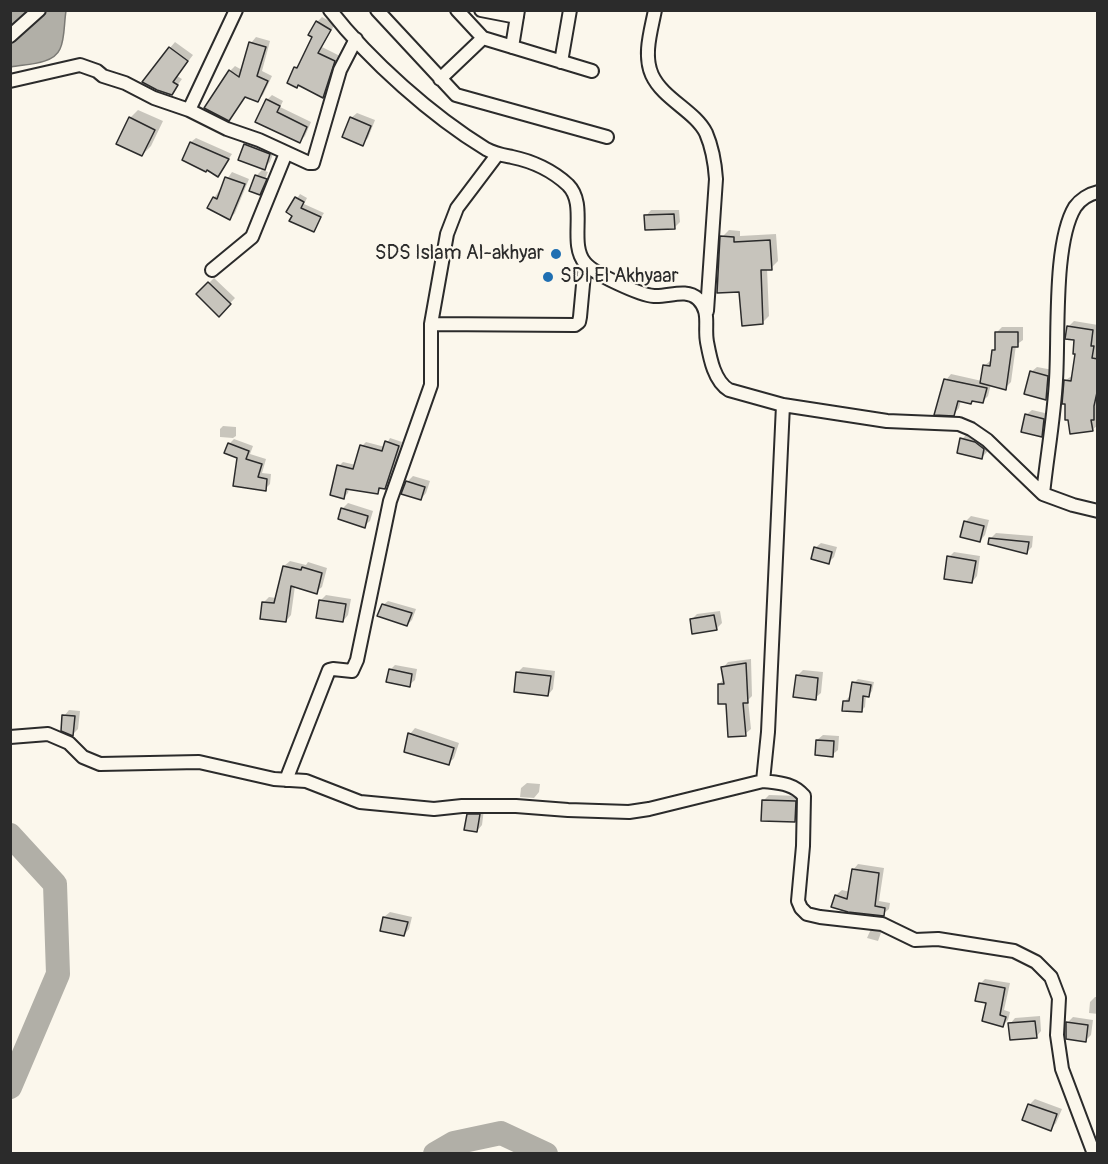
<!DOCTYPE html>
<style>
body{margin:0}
#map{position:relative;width:1108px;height:1164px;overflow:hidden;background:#fbf7ec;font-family:Pangolin,sans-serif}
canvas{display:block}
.frame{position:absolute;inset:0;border:12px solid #2b2b2b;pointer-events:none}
</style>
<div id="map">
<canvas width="1108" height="1164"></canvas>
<div class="frame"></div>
</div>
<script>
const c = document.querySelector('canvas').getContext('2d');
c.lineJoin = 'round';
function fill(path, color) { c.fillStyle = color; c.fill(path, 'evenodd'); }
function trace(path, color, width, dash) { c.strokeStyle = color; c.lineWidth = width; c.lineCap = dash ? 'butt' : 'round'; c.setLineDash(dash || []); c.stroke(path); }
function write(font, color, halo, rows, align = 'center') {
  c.font = font + ' Pangolin,sans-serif'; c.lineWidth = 4.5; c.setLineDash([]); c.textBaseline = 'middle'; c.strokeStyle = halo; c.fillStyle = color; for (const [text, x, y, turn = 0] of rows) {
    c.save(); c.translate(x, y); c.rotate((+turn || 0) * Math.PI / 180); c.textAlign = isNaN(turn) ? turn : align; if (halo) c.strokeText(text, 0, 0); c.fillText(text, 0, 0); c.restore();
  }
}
const water = new Path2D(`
 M 11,11 L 66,11 C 64,22 65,39 60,49 C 53,65 25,64 11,67 Z`);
fill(water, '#b1afa7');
trace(water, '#7b7a75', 1.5);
fill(new Path2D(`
 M 322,17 L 335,24 L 322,47 L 340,56 L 328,91 L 323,96 L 299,84 L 297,86 L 295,68 L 301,62 L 314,37 L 317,22 Z
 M 256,37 L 270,41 L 262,71 L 272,76 L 263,95 L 257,101 L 246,95 L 230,71 L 235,66 L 242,70 L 251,43 Z
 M 175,42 L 193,55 L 177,76 L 182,79 L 171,94 L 144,81 L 152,69 Z
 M 272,95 L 283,101 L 280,107 L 311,122 L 305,136 L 300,141 L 267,100 Z
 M 138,110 L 163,121 L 151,146 L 142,155 L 130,118 Z
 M 357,113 L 375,120 L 368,138 L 362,144 L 351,118 Z
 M 196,138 L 232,154 L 218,175 L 184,160 L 191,142 Z
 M 251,139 L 275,149 L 270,162 L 262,170 L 268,172 L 261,189 L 264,189 L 260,193 L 251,190 L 257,175 L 264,168 L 240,159 L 245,144 Z
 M 232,172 L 249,179 L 235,213 L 230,219 L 214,198 Z
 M 300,194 L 307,198 L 304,204 L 324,213 L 313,230 L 288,212 Z
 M 651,210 L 679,210 L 680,222 L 674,228 L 646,216 Z
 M 729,230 L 740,231 L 740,236 L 776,234 L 778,261 L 771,268 L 767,268 L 769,316 L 763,322 L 722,237 Z
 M 214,278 L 235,298 L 219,315 L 198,294 Z
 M 1074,321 L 1098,325 L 1096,340 L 1098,341 L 1098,425 L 1092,430 L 1066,380 L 1073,375 L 1076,339 L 1068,327 Z
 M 1002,327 L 1023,327 L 1023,340 L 1016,345 L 1011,382 L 1005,388 L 991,384 L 988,396 L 983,401 L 973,400 L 971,402 L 961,400 L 959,408 L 954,414 L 946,380 L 951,374 L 982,381 L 984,366 L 990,361 L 992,361 L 993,351 L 996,348 L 997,332 Z
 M 1037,367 L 1053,370 L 1051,392 L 1046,398 L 1031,372 Z
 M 1032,410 L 1049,414 L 1047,430 L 1041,436 L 1026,415 Z
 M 223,426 L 236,427 L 236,436 L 233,438 L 220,437 L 220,429 Z
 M 967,434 L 989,443 L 987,452 L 981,458 L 962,439 Z
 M 390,438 L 402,442 L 389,484 L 385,488 L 382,487 L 378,493 L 349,488 L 348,493 L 344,497 L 339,466 L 343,462 L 356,465 L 362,446 L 366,442 L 385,447 Z
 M 234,439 L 253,446 L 250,454 L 266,459 L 262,473 L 271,474 L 270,484 L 265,489 L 229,444 Z
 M 413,476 L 430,481 L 426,493 L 421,499 L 407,482 Z
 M 348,503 L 373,511 L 370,521 L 364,526 L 340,518 L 343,508 Z
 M 971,516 L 989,520 L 985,535 L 980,541 L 966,521 Z
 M 996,533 L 1033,536 L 1032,547 L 1027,552 L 990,539 Z
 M 821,543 L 837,547 L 834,557 L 829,562 L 815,548 Z
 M 954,552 L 980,556 L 977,576 L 972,582 L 949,557 Z
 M 290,561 L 306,565 L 308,562 L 327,568 L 322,587 L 316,592 L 295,586 L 291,615 L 286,621 L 263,603 L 269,597 L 276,598 L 284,566 Z
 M 326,595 L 351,599 L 348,615 L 343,621 L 320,601 Z
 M 388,601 L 416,609 L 412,620 L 407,625 L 383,605 Z
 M 720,611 L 722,623 L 716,629 L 691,620 L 697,614 Z
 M 751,659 L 752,696 L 748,700 L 751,729 L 745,734 L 719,684 L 724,679 L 723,668 L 728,662 Z
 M 395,665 L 417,669 L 415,680 L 409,685 L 390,670 Z
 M 523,667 L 555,671 L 553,689 L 548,695 L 518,672 Z
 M 803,670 L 823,672 L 821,693 L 815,698 L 797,676 Z
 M 858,679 L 874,682 L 872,691 L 869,695 L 866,695 L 865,707 L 861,711 L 845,701 L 849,697 L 851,698 L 854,683 Z
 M 69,710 L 80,711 L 78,729 L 73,734 L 64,716 Z
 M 415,728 L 459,743 L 454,758 L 449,763 L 410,734 Z
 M 823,735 L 839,736 L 838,750 L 832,755 L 817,740 Z
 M 527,783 L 540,784 L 539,792 L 534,798 L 520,797 L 521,788 Z
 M 769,795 L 801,796 L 800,815 L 795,820 L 764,800 Z
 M 474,809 L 484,809 L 482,825 L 477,831 L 468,815 Z
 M 858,864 L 884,868 L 879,901 L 890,903 L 889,909 L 883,914 L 833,906 L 836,895 L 842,890 L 850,892 L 853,870 Z
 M 390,912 L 412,917 L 409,929 L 404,935 L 384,917 Z
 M 871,929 L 882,930 L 878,941 L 867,938 Z
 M 985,979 L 1010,983 L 1004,1010 L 1010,1012 L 1008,1020 L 1003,1025 L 988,1002 L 980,984 Z
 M 1095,997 L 1098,997 L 1098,1014 L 1089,1013 L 1090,1002 Z
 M 1040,1016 L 1041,1031 L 1036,1037 L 1010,1024 L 1015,1018 Z
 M 1073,1017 L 1093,1020 L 1091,1035 L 1086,1040 L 1067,1023 Z
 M 1035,1099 L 1062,1109 L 1056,1123 L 1051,1129 L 1029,1105 Z`), '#0003');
trace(new Path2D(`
 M 10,835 L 55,884 L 58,974 L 10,1087
 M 435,1154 L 454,1143 L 501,1133 L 546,1154`), '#b1afa7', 24);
const building = new Path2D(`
 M 316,21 L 331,30 L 318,53 L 335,61 L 323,98 L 298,85 L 297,88 L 287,83 L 294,67 L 297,68 L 312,37 L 308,35 Z
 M 249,42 L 266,47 L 257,76 L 268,81 L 258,102 L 245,97 L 229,121 L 204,108 L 229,70 L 239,77 Z
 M 169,47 L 188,61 L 173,82 L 178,85 L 172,95 L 157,90 L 142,82 Z
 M 266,99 L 280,106 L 277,112 L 307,127 L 300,143 L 255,122 Z
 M 129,117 L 155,130 L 142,156 L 116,144 Z
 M 350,117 L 371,126 L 363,146 L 342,137 Z
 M 190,142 L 229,159 L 218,177 L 207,170 L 206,172 L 182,160 Z
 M 244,144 L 270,154 L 265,170 L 238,160 Z
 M 255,175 L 267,179 L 260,195 L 249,191 Z
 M 225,177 L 245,184 L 230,220 L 207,208 L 213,197 L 217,199 Z
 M 295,197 L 304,202 L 301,208 L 321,217 L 314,232 L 289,221 L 292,216 L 286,212 Z
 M 674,214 L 675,229 L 645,230 L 644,215 Z
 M 720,236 L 734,237 L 734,242 L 770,240 L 772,270 L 761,270 L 763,324 L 742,326 L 739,292 L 717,293 Z
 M 208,282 L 231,304 L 219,317 L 196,294 Z
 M 1067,326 L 1093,330 L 1091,346 L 1094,346 L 1092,358 L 1098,359 L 1098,388 L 1094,406 L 1094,420 L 1091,420 L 1093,431 L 1070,434 L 1068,420 L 1065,420 L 1065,404 L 1062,404 L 1064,380 L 1071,381 L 1075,354 L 1073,354 L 1074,340 L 1065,339 Z
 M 995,332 L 1018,332 L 1018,347 L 1012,347 L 1006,390 L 980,383 L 983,365 L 990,366 L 992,350 L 995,350 Z
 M 1030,371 L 1048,376 L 1046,400 L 1024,394 Z
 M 944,379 L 987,388 L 983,403 L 972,401 L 971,404 L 958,401 L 954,416 L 934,415 Z
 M 1025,414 L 1044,419 L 1042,437 L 1021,432 Z
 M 960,438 L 975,442 L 984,449 L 982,459 L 957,453 Z
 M 385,441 L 399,446 L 385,489 L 379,488 L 378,494 L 346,489 L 344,499 L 330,495 L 337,465 L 353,469 L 360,445 L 382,451 Z
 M 228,443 L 249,451 L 246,459 L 262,464 L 258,477 L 267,479 L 266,491 L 233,486 L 237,458 L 224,453 Z
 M 406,481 L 425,487 L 421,500 L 401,494 Z
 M 341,508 L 368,516 L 365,528 L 338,519 Z
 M 964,521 L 984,526 L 980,542 L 960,537 Z
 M 989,538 L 1029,542 L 1027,554 L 988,544 Z
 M 814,547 L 832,552 L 829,564 L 811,559 Z
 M 947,556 L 976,561 L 972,583 L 944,579 Z
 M 283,566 L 301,570 L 302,567 L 322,573 L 317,594 L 291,586 L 286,622 L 260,619 L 262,602 L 274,603 Z
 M 319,600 L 346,604 L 343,622 L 316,618 Z
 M 382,604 L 412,613 L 407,626 L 377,616 Z
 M 714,615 L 717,630 L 692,634 L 690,619 Z
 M 746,663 L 748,703 L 743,703 L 746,736 L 728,737 L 726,704 L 718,704 L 718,684 L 724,684 L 721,667 Z
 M 389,669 L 412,674 L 410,687 L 386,682 Z
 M 516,672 L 551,676 L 548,696 L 514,692 Z
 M 796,675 L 818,678 L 816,700 L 793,697 Z
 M 852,682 L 871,685 L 869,697 L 863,696 L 862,712 L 842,711 L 843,701 L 849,701 Z
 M 62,715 L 75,716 L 73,736 L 61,731 Z
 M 408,733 L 454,748 L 449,765 L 404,752 Z
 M 816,740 L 834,741 L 833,757 L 815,755 Z
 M 762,800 L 796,801 L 795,822 L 761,821 Z
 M 467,814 L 480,814 L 477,832 L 464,830 Z
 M 852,869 L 879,873 L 875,906 L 885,908 L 884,916 L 848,912 L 831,907 L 835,895 L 847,899 Z
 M 383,917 L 408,922 L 404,936 L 380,931 Z
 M 979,983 L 1005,988 L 1000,1015 L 1006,1017 L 1003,1027 L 982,1021 L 986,1003 L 975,1001 Z
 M 1035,1021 L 1037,1038 L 1010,1040 L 1008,1023 Z
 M 1066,1022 L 1088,1025 L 1086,1042 L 1066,1039 Z
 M 1028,1104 L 1057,1114 L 1051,1131 L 1022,1120 Z`);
fill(building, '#c7c4bc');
trace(building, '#2b2b2b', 1.5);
const minor = new Path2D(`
 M 330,10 C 370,61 432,116 486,149 C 495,154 502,155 512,157 C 532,161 553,171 568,185 C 588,205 568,243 585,263 C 594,274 640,295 654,296 C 669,297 686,288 698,299 C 711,312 704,326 707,342 C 710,358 714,381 729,390 L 783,405 L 887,421 L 959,424 L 971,429 L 987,440 L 1043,494 L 1073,505 L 1098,511
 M 377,10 L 456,95 L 607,137
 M 457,10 L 483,38 L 592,71
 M 481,10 L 517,17
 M 655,10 C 651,31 643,55 652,75 C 663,99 695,111 706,133 C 712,147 715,164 716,179 L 707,311
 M 10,36 L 39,10
 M 512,47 L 518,10
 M 561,62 L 570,10
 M 440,79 L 483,38
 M 10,81 L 80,65 L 97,71 L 103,76 L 125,83 L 154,98 L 189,110 L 227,129 L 259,140 L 309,163 L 313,163 L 340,70 L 356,39
 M 189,110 L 236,10
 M 212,270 L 252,237 L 286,153
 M 431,324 L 575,325 L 579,322 L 580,317 L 585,263
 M 783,405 L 768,732 L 763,781 C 779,783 793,783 804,796 L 803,846 L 798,901 L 801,908 L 807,914 L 820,917 L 882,924 L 915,940 L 938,939 L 1014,951 L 1036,962 L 1051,977 L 1059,998 L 1057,1035 L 1062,1069 L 1094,1154
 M 1043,494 C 1047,456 1054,418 1056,380 C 1059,336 1053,243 1075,207 C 1080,200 1089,194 1098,192
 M 10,737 L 48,734 L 69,743 L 83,757 L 100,764 L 199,762 L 274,779 L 306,781 L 360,802 L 434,809 L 462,806 L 516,806 L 568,810 L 629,812 L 649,809 L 763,781
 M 286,780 L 329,670 L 333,669 L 352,671 L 357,660 L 390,501 L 431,385 L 431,324 L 447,234 L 457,208 L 497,155`);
trace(minor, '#2b2b2b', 16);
trace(minor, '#fbf7ec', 12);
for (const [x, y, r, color] of [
 [556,254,6,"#1f6fb2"],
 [548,277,6,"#1f6fb2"]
]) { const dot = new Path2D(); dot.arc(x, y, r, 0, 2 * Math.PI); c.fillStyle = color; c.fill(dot); trace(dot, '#fbf7ec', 2); }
write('20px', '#2b2b2b', '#fbf7ec', [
 ["SDS Islam Al-akhyar",544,254],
 ["SDI El Akhyaar",560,277,"left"]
], 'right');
</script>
